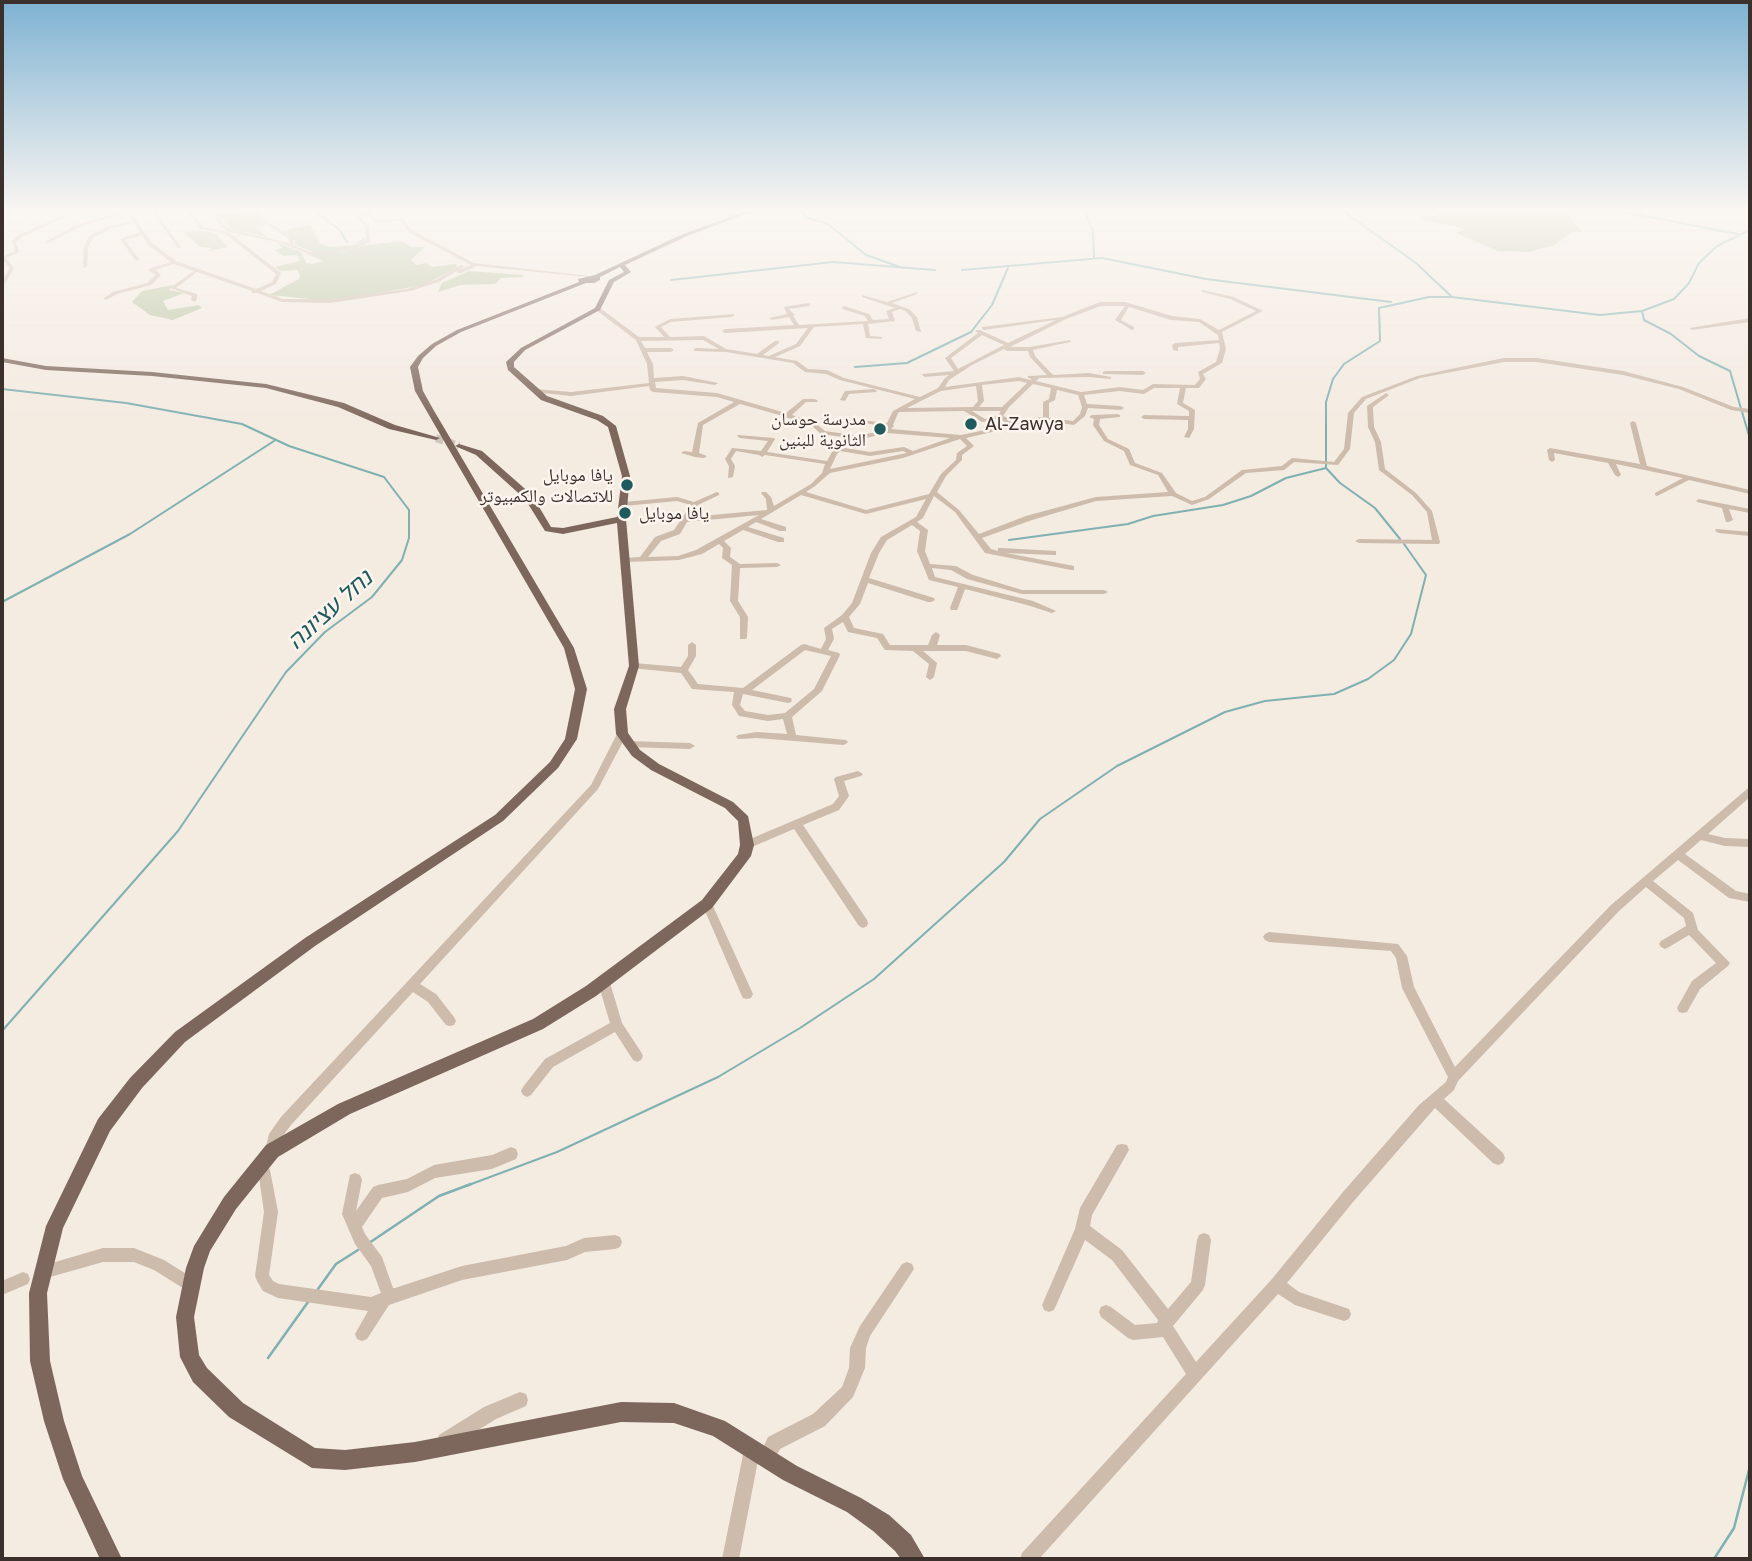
<!DOCTYPE html>
<meta charset="utf-8">
<style>
body{margin:0}
#map{position:relative;width:1752px;height:1561px;overflow:hidden;background:#f4ebe1;font-family:"Golos Text",sans-serif}
canvas{display:block}
.frame{position:absolute;inset:0;border:4px solid #3b302b;pointer-events:none}
</style>
<div id="map">
<canvas width="1752" height="1561"></canvas>
<div class="frame"></div>
</div>
<script>
const ctx = document.querySelector('canvas').getContext('2d');
ctx.lineJoin = 'round';
function fillPath(path, color) { ctx.fillStyle = color; ctx.fill(path, 'evenodd'); }
const toPath = rows => new Path2D(rows.map(r => 'M' + r).join(''));
function strokePath(path, color, width, dash) { ctx.strokeStyle = color; ctx.lineWidth = width; ctx.lineCap = dash ? 'butt' : 'round'; ctx.setLineDash(dash || []); ctx.stroke(path); }
function write(font, color, halo, rows, align = 'center') {
  ctx.font = font + ' "Golos Text","Noto Naskh Arabic","Noto Sans Hebrew",sans-serif'; ctx.lineWidth = 5; ctx.setLineDash([]); ctx.textBaseline = 'middle'; ctx.strokeStyle = halo; ctx.fillStyle = color; for (const [text, x, y, turn = 0] of rows) {
    ctx.save(); ctx.translate(x, y); ctx.rotate((+turn || 0) * Math.PI / 180); ctx.textAlign = isNaN(turn) ? turn : align; if (halo) ctx.strokeText(text, 0, 0); ctx.fillText(text, 0, 0); ctx.restore();
  }
}
fillPath(toPath([
 [253,209,266,225,255,227,267,237,231,229,219,215],
 [1424,209,1563,209,1582,232,1573,232,1554,245,1529,252,1498,251,1456,233,1464,230,1462,228,1423,220,1420,216,1440,216],
 [310,225,320,243,330,247,355,245,365,236,365,240,355,247,336,252,313,252,295,245,294,240,281,231],
 [200,230,215,233,228,247,208,251,212,248,200,247,184,233],
 [401,241,411,247,425,247,411,260,416,265,426,263,432,267,455,264,458,267,424,285,362,296,321,300,269,295,299,279,300,275,297,270,280,271,275,267,300,261,297,255,284,256,274,250,282,248,278,243,301,252,306,263,312,264,323,261,304,253,343,253,366,245],
 [469,271,523,275,523,277,501,278,495,284,460,285,438,292,442,283],
 [173,285,169,290,184,293,163,301,168,310,199,305,202,308,173,320,150,315,132,302,142,291]
]), '#b8c4a0');
strokePath(toPath([
 [317,209,317,213,339,229,347,242],
 [799,209,808,218,828,224,866,255,903,268],
 [1088,209,1085,211,1093,231,1094,258],
 [1340,209,1416,263,1452,297],
 [1608,209,1738,234],
 [962,270,1102,258,1206,279,1391,302],
 [671,280,833,262,935,270],
 [1642,311,1644,320,1671,334,1699,356,1730,371,1750,439],
 [855,367,907,363,971,332,992,305,1008,268],
 [2,389,126,403,242,424,289,446,384,477,409,510,409,538,402,560,372,597,325,632,286,672,178,831,2,1031],
 [1400,539,1375,508,1340,483,1326,468,1326,402,1333,379,1344,364,1380,341,1379,308,1429,297,1452,297,1600,315,1642,311,1674,299,1689,283,1699,263,1717,246,1750,230],
 [1009,540,1128,524,1153,516,1223,505,1251,496,1286,478,1326,468],
 [2,602,130,534,274,441],
 [466,1186,557,1152,718,1077,800,1028,874,979,1004,862,1040,819,1117,766,1225,712,1265,701,1334,694,1368,679,1394,660,1411,634,1426,575,1404,544]
]), '#7fb0b2', 2);
strokePath(toPath([
 [369,1243,439,1196,471,1184],
 [318,1289,336,1264,358,1250],
 [268,1358,308,1302],
 [1714,1559,1734,1528,1750,1466]
]), '#7fb0b2', 2.5);
strokePath(toPath([
 [436,438,459,446]
]), '#cfc6bd', 8, [8, 3.5]);
fillPath(toPath([
 [2,209,5,209,2,212,2,209],
 [32,209,37,209,28,218,26,218,32,209],
 [70,209,75,209,68,216,22,237,16,242,19,252,6,258,14,268,4,285,2,285,2,281,10,268,2,259,2,255,4,256,15,251,12,241,18,235,66,214,70,209],
 [123,209,133,209,131,212,152,243,176,261,256,289,272,282,276,274,224,233,200,229,185,209,189,209,203,227,227,231,281,273,276,284,261,291,283,299,330,299,407,289,435,280,461,265,465,266,459,270,471,265,408,232,401,221,374,222,368,214,360,217,369,226,370,242,355,250,335,254,309,254,278,242,228,232,217,222,214,209,218,209,221,222,230,229,289,243,289,239,262,221,253,209,257,209,264,219,293,238,293,245,310,252,335,252,352,248,366,240,365,226,355,217,369,211,370,209,372,209,372,215,375,220,403,219,412,230,474,263,590,276,588,277,477,266,461,273,457,273,457,271,439,282,410,291,330,303,282,302,257,293,252,293,252,291,197,272,176,288,197,294,197,300,194,302,191,300,192,296,170,288,194,271,174,264,155,270,161,275,151,285,117,294,106,300,104,299,104,298,113,292,147,283,156,275,149,271,149,269,171,262,148,245,142,235,125,240,140,260,136,261,120,239,140,232,134,223,110,229,93,238,88,247,87,267,83,268,84,247,89,236,106,227,133,221,127,212,128,211,123,209],
 [156,209,160,209,157,214,182,248,178,248,153,214,156,209],
 [490,209,500,209,480,213,478,212,490,209],
 [619,209,623,209,624,215,622,215,619,209],
 [716,209,721,209,735,217,732,218,716,209],
 [123,211,126,212,78,228,49,243,45,242,74,226,123,211],
 [1202,290,1234,297,1263,311,1222,332,1226,349,1222,363,1203,374,1206,379,1199,388,1186,388,1183,403,1195,410,1194,429,1189,438,1184,437,1188,429,1188,420,1144,419,1141,417,1144,415,1189,416,1189,411,1177,404,1180,388,1154,388,1144,394,1120,391,1084,395,1087,404,1121,406,1124,408,1121,410,1088,408,1085,416,1074,425,1046,421,1013,424,1009,428,966,438,974,446,962,455,962,460,946,476,937,492,959,510,979,534,1026,516,1096,497,1168,492,1158,475,1130,465,1124,451,1104,441,1093,425,1094,419,1089,417,1092,415,1118,414,1120,415,1120,417,1100,419,1099,425,1108,439,1129,449,1135,463,1162,473,1176,493,1192,501,1205,497,1242,470,1282,466,1292,458,1334,462,1344,449,1348,413,1362,397,1417,376,1504,358,1537,358,1623,371,1683,387,1734,407,1750,409,1750,413,1731,410,1679,389,1623,375,1537,362,1504,362,1420,378,1366,399,1354,413,1350,449,1338,465,1294,462,1284,470,1246,473,1209,499,1192,505,1172,496,1096,501,1032,520,982,538,991,549,998,551,998,548,1001,548,1056,551,1056,555,1053,555,1006,553,1074,566,1074,570,1071,570,985,553,955,512,934,496,923,518,917,522,928,530,925,551,930,564,956,566,973,575,1022,590,1104,590,1108,592,1104,594,1022,594,967,579,951,570,932,568,935,577,1033,601,1056,611,1052,613,1027,605,965,589,958,608,957,610,951,610,950,608,958,587,929,580,917,551,920,531,912,525,887,540,879,553,869,578,934,598,935,600,931,602,928,602,868,583,860,604,849,617,854,628,883,634,890,645,928,645,932,635,936,632,940,635,937,645,966,645,1000,654,1001,656,997,659,966,651,923,651,937,663,934,677,930,680,926,677,929,664,913,651,885,650,877,638,848,632,843,622,832,629,834,639,828,650,839,653,840,655,822,691,792,717,796,735,846,740,848,742,846,744,843,745,757,738,738,739,736,737,738,735,757,732,787,734,783,719,768,721,739,716,732,705,734,692,692,689,681,673,631,668,630,666,631,664,634,663,681,667,688,656,688,645,692,642,696,645,696,656,688,670,698,684,743,688,801,645,804,644,821,649,826,639,824,628,842,615,852,603,871,553,881,537,916,517,926,499,866,514,801,495,761,519,786,527,786,531,780,531,756,522,748,527,784,538,784,542,778,542,743,530,724,541,731,548,730,557,740,564,777,563,781,565,777,567,740,568,738,601,748,617,747,637,746,639,740,639,740,617,730,601,732,565,722,558,723,548,719,544,702,554,679,560,626,562,622,560,626,558,640,557,655,537,674,530,691,505,677,501,624,506,621,504,624,502,677,497,694,502,717,492,719,493,719,495,698,505,690,517,767,510,766,499,761,493,762,492,766,492,771,497,774,506,811,484,822,473,825,464,765,455,762,457,759,455,736,451,731,459,735,466,733,477,728,478,729,466,725,459,732,448,761,451,768,441,740,438,737,436,738,435,774,438,775,439,767,452,827,461,832,452,851,438,821,434,810,424,788,418,784,418,783,416,740,404,703,425,699,453,707,456,704,458,695,457,681,453,684,451,692,452,698,423,734,402,717,397,653,392,650,390,649,386,571,396,533,392,532,391,535,389,571,392,649,383,647,364,636,340,596,310,596,308,600,308,639,337,664,337,655,327,670,319,734,314,734,316,732,317,671,322,661,327,670,337,704,336,726,349,757,354,775,341,779,341,779,343,763,355,769,356,796,344,808,328,725,333,722,331,725,329,794,325,789,317,772,320,769,318,787,314,784,307,808,303,810,304,810,306,789,309,795,315,793,316,799,325,868,321,865,316,842,309,842,307,844,306,869,314,873,320,889,319,886,311,895,308,862,297,862,295,887,302,917,292,917,294,892,303,909,309,917,317,921,332,916,331,912,318,905,311,900,309,892,312,895,321,868,324,870,336,882,337,882,339,866,338,863,324,814,327,800,346,775,357,797,361,808,369,827,370,844,378,920,397,938,388,945,378,949,375,925,377,922,375,923,374,954,371,945,358,978,333,975,331,976,330,980,330,1008,343,1056,320,984,330,982,329,982,327,1062,317,1100,302,1125,302,1172,316,1200,319,1219,330,1256,311,1230,299,1202,292,1202,290],
 [1101,306,1125,306,1115,320,1132,330,1134,329,1134,327,1121,320,1129,307,1171,320,1199,322,1218,335,1219,340,1175,343,1172,345,1173,350,1178,351,1178,347,1219,343,1220,349,1216,362,1198,372,1200,379,1195,385,1153,384,1143,390,1120,387,1081,392,1036,381,1039,378,1089,377,1111,379,1111,377,1089,373,1053,375,1035,356,1033,350,1070,342,1070,340,1030,347,1010,347,1066,319,1101,306],
 [982,335,1004,345,958,369,951,358,982,335],
 [703,340,719,349,696,348,694,349,694,351,726,352,793,363,805,372,826,374,840,380,915,399,893,411,887,423,860,420,860,422,886,427,884,430,859,436,825,431,814,422,792,415,806,402,817,402,818,401,815,399,803,399,786,413,717,393,656,388,655,382,683,380,715,385,718,383,683,376,654,378,653,364,647,352,671,352,674,350,671,348,645,348,641,341,703,340],
 [1004,349,1007,351,1028,351,1030,357,1047,375,1028,376,1028,378,1032,379,1030,380,1019,377,945,387,949,380,972,365,1004,349],
 [1019,381,1027,383,1002,407,979,407,984,401,982,385,1019,381],
 [1033,384,1051,388,1049,399,1043,402,1043,417,1012,420,1003,416,1009,407,1033,384],
 [976,386,978,401,973,407,907,408,941,391,976,386],
 [1057,390,1078,395,1082,407,1080,414,1073,421,1049,418,1049,403,1055,400,1057,390],
 [964,411,982,422,1000,419,1007,423,1005,426,961,435,891,429,894,426,893,425,898,413,900,412,964,411],
 [972,411,1001,411,999,414,1000,415,985,419,972,411],
 [887,433,950,438,913,451,904,447,870,452,845,448,853,441,887,433],
 [960,439,967,446,957,453,956,460,941,474,929,494,866,510,806,492,815,486,830,473,903,458,960,439],
 [840,451,870,456,903,451,907,453,830,469,837,454,840,451],
 [759,515,696,550,678,556,648,557,661,541,680,534,687,522,759,515],
 [805,650,831,656,814,689,785,713,768,715,745,711,740,705,743,694,788,703,791,702,792,700,791,698,752,690,805,650],
 [1750,318,1750,322,1692,330,1689,328,1750,318],
 [1105,371,1143,371,1146,373,1143,375,1103,374,1103,372,1105,371],
 [874,389,877,391,876,392,849,394,845,401,840,400,845,391,874,389],
 [1386,393,1389,395,1388,396,1373,407,1374,427,1381,442,1385,469,1416,493,1432,511,1440,542,1439,544,1359,543,1355,541,1359,539,1432,540,1427,512,1412,495,1379,470,1375,442,1368,427,1367,406,1386,393],
 [1633,421,1636,423,1647,466,1750,490,1750,494,1689,480,1657,496,1655,495,1655,493,1683,478,1616,464,1621,475,1618,477,1615,475,1608,463,1554,453,1555,460,1552,462,1549,460,1547,450,1550,448,1640,464,1630,423,1633,421],
 [1699,499,1750,509,1750,513,1729,509,1733,520,1729,522,1726,522,1722,508,1697,502,1696,501,1699,499],
 [1716,529,1750,532,1750,536,1719,533,1715,531,1716,529],
 [622,731,627,734,598,789,420,984,436,994,454,1017,456,1021,454,1025,450,1026,446,1025,428,1002,413,992,291,1125,282,1137,277,1156,272,1158,267,1156,265,1151,269,1134,281,1117,591,785,617,734,622,731],
 [628,741,690,743,695,746,690,749,628,747,623,744,628,741],
 [858,771,863,774,861,776,844,781,849,796,839,810,803,825,867,920,868,923,867,926,863,928,859,926,794,829,747,849,743,848,742,845,743,842,833,804,839,796,834,779,836,777,858,771],
 [1750,788,1750,797,1708,834,1725,838,1750,839,1750,847,1725,846,1701,840,1685,854,1736,891,1750,894,1750,902,1729,898,1678,860,1653,881,1693,913,1698,930,1730,963,1728,966,1700,989,1687,1012,1683,1013,1679,1012,1677,1008,1692,981,1716,963,1689,935,1669,947,1665,949,1661,947,1659,944,1661,941,1686,926,1684,918,1646,887,1619,911,1458,1081,1454,1090,1444,1099,1503,1153,1505,1158,1503,1163,1498,1165,1493,1163,1435,1108,1353,1202,1287,1283,1299,1292,1349,1309,1351,1314,1349,1319,1344,1321,1295,1305,1278,1294,1039,1559,1020,1559,1022,1553,1186,1374,1163,1337,1133,1340,1128,1338,1101,1317,1099,1312,1101,1307,1106,1305,1111,1307,1135,1325,1157,1323,1158,1320,1112,1260,1085,1240,1054,1310,1049,1312,1044,1310,1042,1305,1075,1229,1080,1208,1117,1145,1122,1144,1127,1145,1129,1150,1092,1215,1090,1226,1122,1250,1168,1309,1191,1282,1197,1240,1199,1235,1204,1233,1209,1235,1211,1240,1205,1285,1203,1290,1173,1326,1196,1362,1272,1279,1343,1192,1419,1105,1446,1082,1448,1077,1402,988,1396,958,1391,951,1269,942,1265,940,1263,937,1265,934,1269,932,1398,944,1407,956,1414,987,1455,1067,1611,905,1747,789,1750,788],
 [707,900,711,901,712,904,753,994,751,998,747,999,743,998,741,994,702,904,703,901,707,900],
 [604,978,608,979,610,983,622,1023,641,1052,643,1056,641,1060,637,1062,633,1060,615,1032,553,1067,531,1095,527,1097,523,1095,521,1091,523,1087,545,1059,610,1023,598,983,600,979,604,978],
 [511,1147,516,1149,518,1154,516,1159,492,1169,435,1178,408,1192,382,1198,362,1227,365,1234,382,1257,393,1288,395,1288,462,1266,566,1246,584,1238,615,1235,620,1237,622,1242,620,1247,615,1249,585,1252,567,1260,462,1280,389,1305,367,1339,362,1341,357,1339,355,1334,368,1311,278,1298,263,1291,257,1281,255,1276,264,1212,259,1177,252,1165,254,1160,259,1158,264,1160,270,1170,278,1212,269,1275,273,1281,279,1284,371,1297,381,1293,371,1266,355,1244,342,1214,350,1175,355,1173,360,1175,362,1180,356,1211,373,1187,378,1185,407,1179,434,1165,492,1155,511,1147],
 [103,1248,134,1248,164,1260,196,1280,198,1285,196,1290,191,1292,186,1290,154,1270,134,1262,103,1262,50,1277,45,1275,43,1270,45,1265,103,1248],
 [907,1262,912,1264,914,1269,870,1336,866,1348,865,1368,853,1397,825,1426,780,1449,773,1462,767,1464,761,1462,759,1456,768,1437,813,1414,842,1387,849,1368,850,1348,860,1326,902,1264,907,1262],
 [23,1272,28,1274,30,1279,28,1284,2,1295,2,1281,23,1272],
 [520,1392,526,1394,528,1400,526,1406,496,1419,451,1447,445,1449,439,1447,437,1441,439,1435,484,1407,520,1392],
 [752,1442,758,1444,760,1450,739,1559,722,1559,744,1450,746,1444,752,1442]
]), '#cdbbac');
fillPath(toPath([
 [752,209,760,209,687,236,625,265,631,272,614,282,600,310,525,350,514,362,514,367,547,396,603,416,616,426,630,476,626,519,639,666,626,709,628,733,640,750,659,764,733,802,748,816,754,845,751,856,712,908,596,996,543,1029,350,1114,278,1157,236,1209,210,1251,204,1268,194,1317,199,1355,207,1368,243,1403,315,1448,345,1450,415,1442,621,1402,674,1403,725,1421,797,1466,861,1498,889,1515,911,1535,925,1559,901,1559,895,1551,873,1531,847,1512,783,1480,713,1436,674,1423,621,1422,415,1462,345,1470,312,1468,229,1417,193,1382,180,1357,176,1317,186,1268,194,1246,224,1197,266,1145,338,1104,533,1019,586,986,702,900,738,854,740,845,738,821,725,808,651,770,632,756,616,734,614,709,629,666,617,523,563,534,545,531,525,499,476,455,455,446,459,444,482,451,532,495,551,527,563,528,617,517,622,476,608,427,597,420,541,400,508,370,506,362,521,348,595,308,609,280,624,272,620,267,600,277,600,280,594,283,586,283,461,332,436,346,423,358,418,367,423,391,433,409,574,648,587,689,577,739,558,768,503,821,315,946,185,1042,142,1088,110,1131,63,1228,47,1293,50,1361,64,1421,82,1476,122,1559,100,1559,63,1479,44,1421,30,1361,29,1293,46,1226,98,1119,130,1078,175,1032,305,938,495,815,550,762,565,739,575,689,564,648,415,391,410,367,418,356,432,344,457,330,579,282,578,279,595,275,683,234,752,209],
 [2,358,46,366,152,372,266,384,344,403,395,425,440,438,436,440,389,429,338,407,266,388,152,376,46,370,2,362,2,358]
]), '#7d675c');
const sky = ctx.createLinearGradient(0, 0, 0, 428);
sky.addColorStop(0, '#7eb2d2');
sky.addColorStop(0.49, '#faf6f2');
sky.addColorStop(1, '#faf6f200');
ctx.fillStyle = sky;
ctx.fillRect(0, 0, 1752, 428);
for (const [x, y, r, color] of [
 [971,424,7,"#1f5a5e"],
 [880,429,7,"#1f5a5e"],
 [627,485,7,"#1f5a5e"],
 [625,513,7,"#1f5a5e"]
]) { const dot = new Path2D(); dot.arc(x, y, r, 0, 2 * Math.PI); ctx.fillStyle = color; ctx.fill(dot); strokePath(dot, '#fbf5ee', 2.5); }
write('18px', '#3b302b', '#fbf5ee', [
 ["مدرسة حوسان",866,419],
 ["الثانوية للبنين",866,440],
 ["Al-Zawya",985,424,"left"],
 ["يافا موبايل",613,475],
 ["للاتصالات والكمبيوتر",613,496],
 ["يافا موبايل",639,513,"left"]
], 'right');
write('italic 23px', '#1f5a5e', '#fbf5ee', [
 ["נחל עציונה",330,610,-42]
]);
</script>
